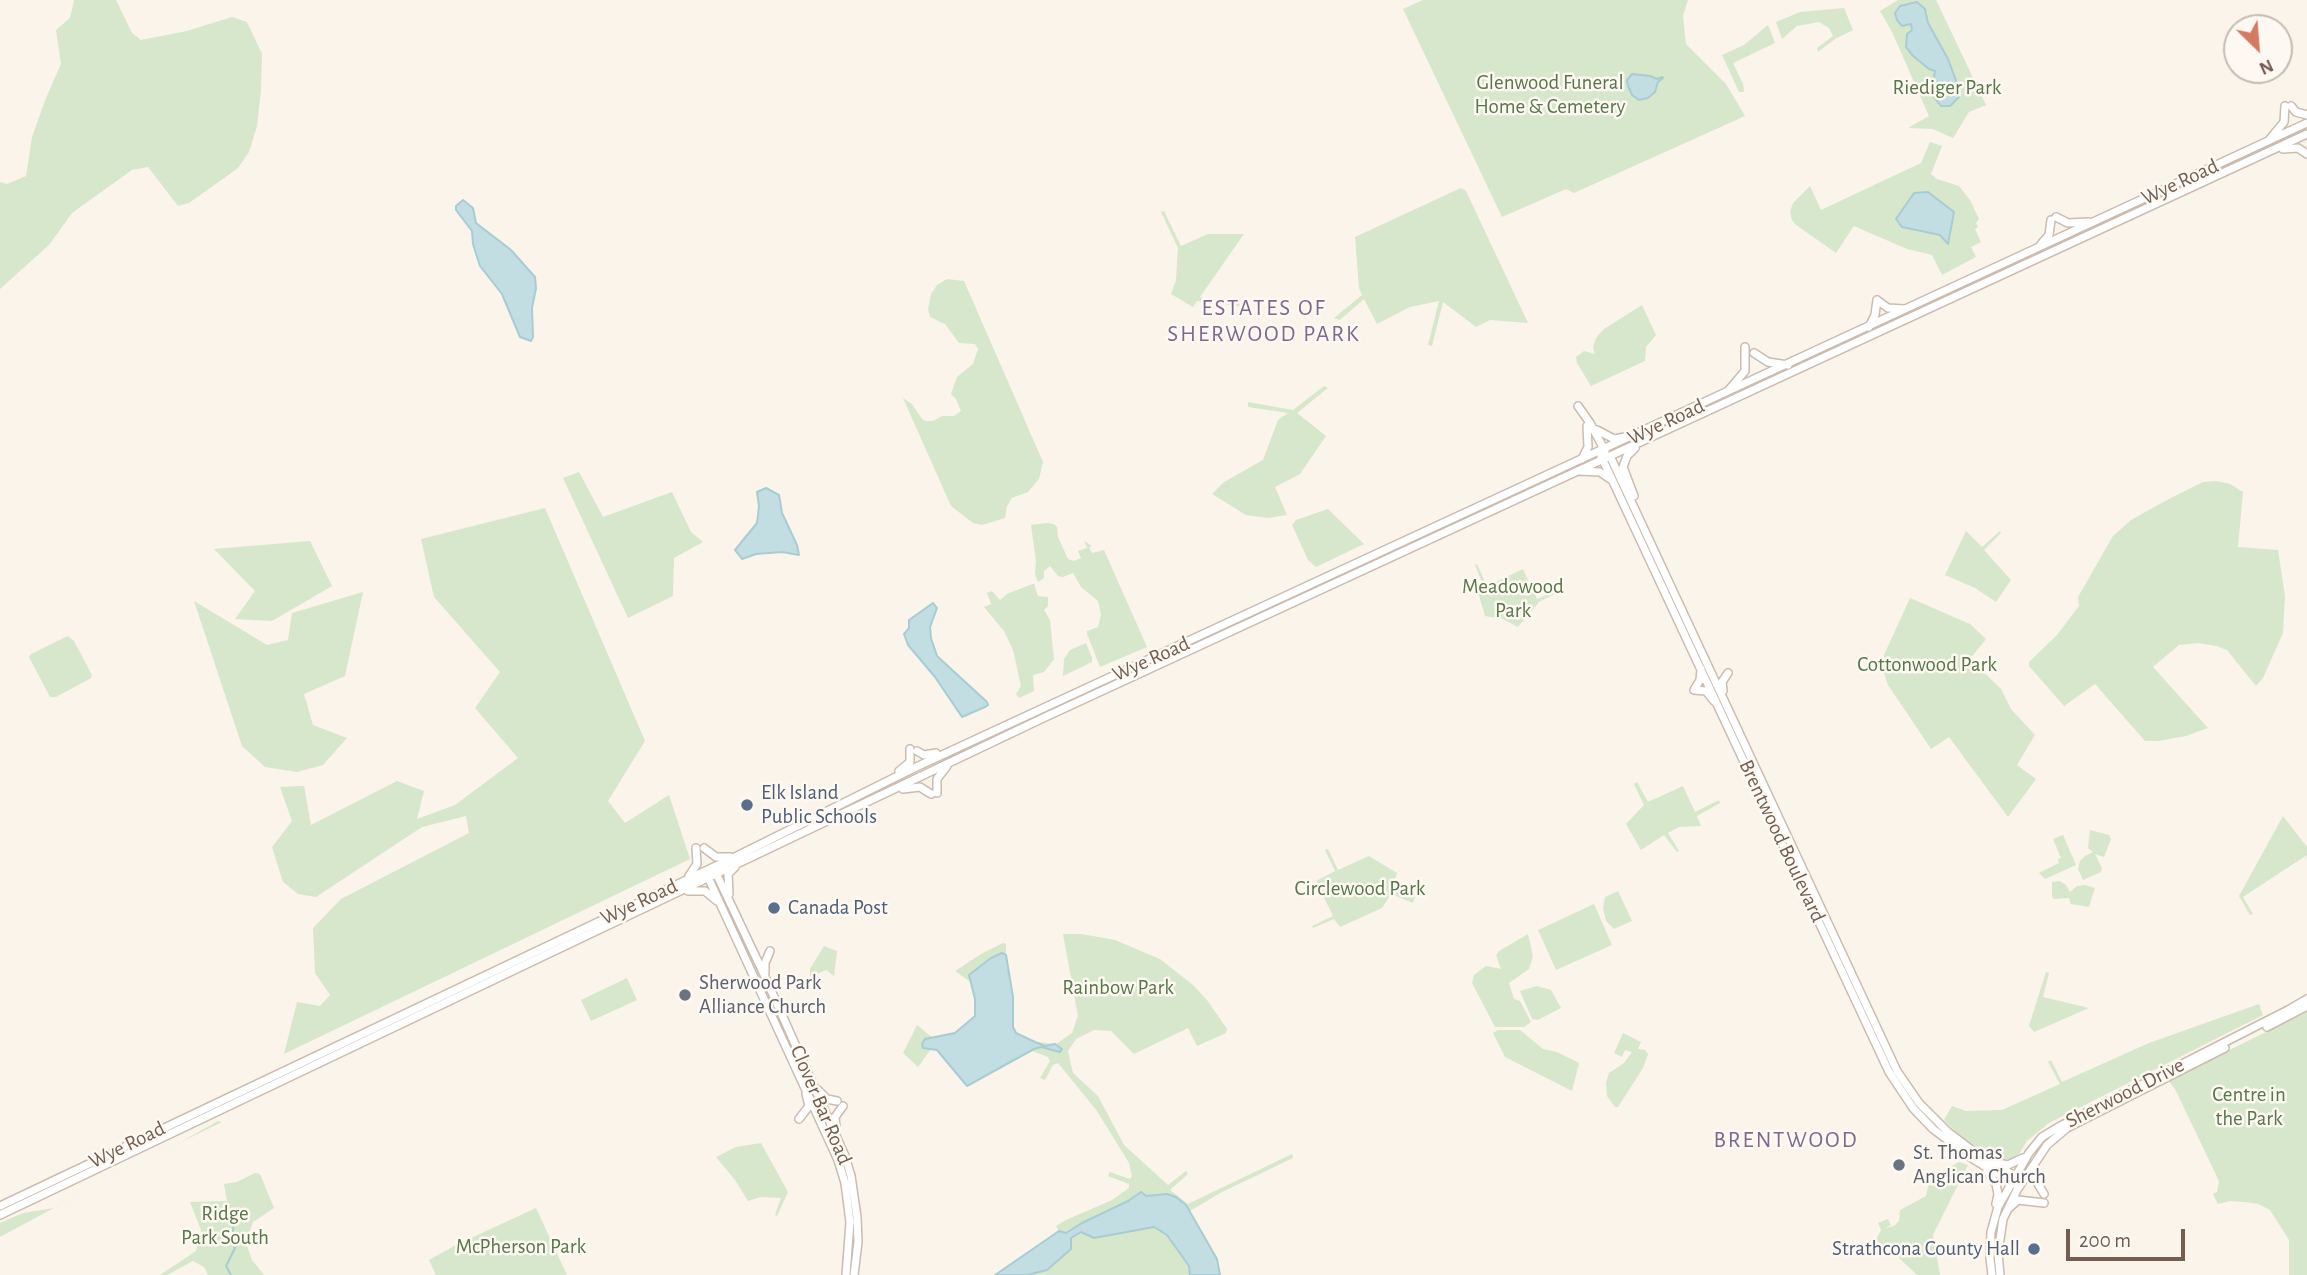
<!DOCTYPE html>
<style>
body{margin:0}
#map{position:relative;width:2307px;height:1275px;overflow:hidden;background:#faf4eb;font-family:"Alegreya Sans",sans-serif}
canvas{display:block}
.north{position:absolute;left:2223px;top:14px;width:70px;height:70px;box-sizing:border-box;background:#fdf9f2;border:2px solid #c6bbb2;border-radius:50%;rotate:155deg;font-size:19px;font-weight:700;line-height:28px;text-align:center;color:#735d51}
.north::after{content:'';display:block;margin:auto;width:24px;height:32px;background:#d57960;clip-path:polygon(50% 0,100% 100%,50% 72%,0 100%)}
.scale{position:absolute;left:2066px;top:1229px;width:119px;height:32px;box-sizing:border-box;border:4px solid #735d51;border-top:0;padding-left:9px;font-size:21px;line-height:24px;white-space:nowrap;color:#735d51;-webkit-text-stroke:5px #fdf9f2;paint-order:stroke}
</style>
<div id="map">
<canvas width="2307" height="1275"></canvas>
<div class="north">N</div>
<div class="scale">200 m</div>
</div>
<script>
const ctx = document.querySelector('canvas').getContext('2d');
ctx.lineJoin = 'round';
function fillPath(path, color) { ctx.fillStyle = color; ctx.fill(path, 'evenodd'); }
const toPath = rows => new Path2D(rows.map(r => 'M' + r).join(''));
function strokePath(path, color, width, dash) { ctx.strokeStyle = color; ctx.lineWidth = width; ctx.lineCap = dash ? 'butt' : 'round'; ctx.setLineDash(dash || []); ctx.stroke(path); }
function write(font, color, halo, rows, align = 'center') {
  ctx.font = font + ' "Alegreya Sans",sans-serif'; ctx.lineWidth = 5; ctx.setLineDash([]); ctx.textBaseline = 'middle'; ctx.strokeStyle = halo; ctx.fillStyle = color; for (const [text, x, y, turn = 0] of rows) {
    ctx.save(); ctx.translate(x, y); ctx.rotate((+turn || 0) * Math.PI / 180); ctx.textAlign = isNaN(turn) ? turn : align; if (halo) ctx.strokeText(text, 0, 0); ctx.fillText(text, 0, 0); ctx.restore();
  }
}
fillPath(toPath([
 [116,0,132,33,141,40,187,31,232,17,247,22,262,54,261,90,257,126,249,152,238,168,189,203,178,206,148,167,132,170,72,213,49,245,0,289,0,182,7,184,26,176,32,137,46,98,61,64,56,30,70,18,74,0],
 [1423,0,1688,0,1683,16,1686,44,1726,84,1745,116,1574,193,1566,189,1502,217,1403,9],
 [1898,0,1936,0,1986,105,1969,112,1953,138,1933,129,1908,128,1929,116,1892,32,1880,11],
 [1844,8,1853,30,1835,39,1818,52,1817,48,1833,36,1829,28,1819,22,1797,26,1782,39,1776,22,1800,12],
 [1768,25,1775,43,1733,63,1743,84,1744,92,1739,92,1722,55,1744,45],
 [1930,142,1942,146,1931,174,1937,179,1959,186,1970,200,1979,219,1976,223,1978,227,1975,229,1981,242,1971,247,1976,257,1942,275,1932,255,1907,249,1854,226,1836,253,1796,225,1792,220,1790,212,1793,203,1810,186,1821,210,1921,163],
 [1461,188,1466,191,1528,323,1490,320,1476,327,1443,302,1432,346,1428,345,1439,301,1410,307,1377,324,1364,299,1340,320,1334,318,1362,295,1359,288,1355,237],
 [1164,211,1181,246,1208,234,1244,234,1200,297,1240,303,1239,306,1197,301,1193,307,1171,294,1176,280,1178,248,1161,212],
 [947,279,964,281,1043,462,1039,479,1028,492,1012,498,1007,506,1005,518,982,525,973,523,951,506,903,398,912,404,922,419,926,421,933,421,942,416,954,416,961,411,956,399,951,394,957,377,973,364,978,349,975,344,959,343,945,324,930,317,928,309,931,294,937,285],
 [1642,305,1656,335,1646,347,1645,361,1591,386,1577,363,1576,357,1584,351,1595,354,1593,347,1596,338,1604,329],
 [1324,386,1328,388,1297,413,1326,436,1300,474,1275,487,1287,515,1268,518,1246,515,1212,494,1224,482,1263,460,1278,420,1288,413,1248,407,1248,402,1293,410],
 [579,472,603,517,672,492,691,532,703,542,674,558,673,596,628,618,563,478],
 [2216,481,2230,484,2243,492,2238,547,2278,550,2285,596,2283,633,2263,678,2256,686,2227,650,2216,646,2199,643,2179,645,2153,667,2208,728,2186,736,2158,741,2145,741,2095,684,2064,706,2029,666,2029,662,2057,635,2079,606,2078,597,2113,536,2131,520,2167,500,2203,482],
 [545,508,645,741,608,801,625,823,669,795,690,859,284,1054,297,1002,320,1006,330,995,315,973,313,928,341,899,469,833,466,816,422,827,316,897,298,894,283,882,272,847,292,821,280,787,304,786,311,825,397,781,424,791,417,819,455,805,518,758,475,708,500,672,434,597,421,539],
 [1328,509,1364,544,1316,567,1308,560,1292,525,1296,520],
 [1046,523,1054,524,1057,527,1058,537,1068,559,1074,561,1081,558,1078,551,1087,548,1084,541,1092,546,1089,547,1092,553,1104,550,1147,647,1100,667,1087,634,1087,631,1098,627,1101,615,1098,601,1081,587,1073,573,1063,577,1058,576,1050,566,1044,571,1044,578,1038,582,1035,574,1036,561,1031,525],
 [1966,531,1982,547,2000,531,2001,533,1984,550,2011,580,1996,602,1975,588,1945,575],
 [310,541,332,586,272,621,235,619,255,591,214,549],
 [1477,564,1487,586,1523,569,1537,599,1559,589,1560,591,1539,602,1518,627,1503,619,1485,616,1478,592,1484,587,1475,565],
 [1032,584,1034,584,1038,596,1048,597,1048,606,1044,610,1050,620,1054,659,1044,672,1033,675,1034,691,1019,698,1016,694,1021,686,1013,650,1004,631,984,607,991,604,987,593,992,591,1000,600,1007,594],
 [363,592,345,676,304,694,313,725,347,738,323,765,297,772,265,767,242,746,194,601,267,645,288,640,292,613],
 [1910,598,1970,624,1986,639,1970,659,2001,689,2011,709,2035,735,2017,765,2036,779,2008,817,1949,737,1931,749,1888,685,1883,670,1884,655],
 [68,636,74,641,92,675,91,678,56,697,50,697,29,657,31,654],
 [1086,643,1092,658,1092,662,1063,676,1064,659,1070,650],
 [1637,782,1648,802,1683,786,1695,812,1719,800,1720,803,1697,816,1701,826,1679,827,1668,833,1679,851,1677,852,1664,835,1641,850,1626,824,1644,805,1634,784],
 [2283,816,2307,847,2307,855,2243,897,2253,914,2250,915,2239,896],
 [2090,830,2109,835,2111,839,2104,857,2095,854,2102,868,2101,872,2083,880,2078,869,2080,861,2085,856,2093,852,2088,848],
 [2063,835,2076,865,2045,879,2039,873,2059,863,2058,859,2061,858,2053,839],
 [1328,849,1338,870,1369,856,1397,873,1393,887,1416,894,1413,903,1391,894,1382,908,1340,927,1334,919,1313,928,1312,926,1333,916,1316,881,1335,871,1325,850],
 [2060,881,2066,885,2070,892,2077,886,2085,885,2095,888,2089,907,2071,904,2069,898,2054,899,2052,896,2052,882],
 [1618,891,1632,921,1614,929,1606,921,1603,908,1605,897],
 [1594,904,1612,945,1556,970,1538,930],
 [1063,934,1082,934,1115,940,1160,959,1193,985,1207,1000,1227,1029,1226,1033,1197,1046,1188,1028,1134,1054,1111,1031,1094,1030,1076,1039,1068,1051,1073,1073,1098,1096,1124,1145,1168,1185,1186,1171,1188,1174,1170,1190,1188,1204,1292,1154,1293,1158,1222,1192,1190,1211,1186,1205,1167,1194,1146,1196,1141,1192,1128,1201,1082,1223,1066,1234,1059,1231,1056,1226,1066,1220,1112,1200,1129,1188,1129,1184,1108,1176,1110,1172,1130,1179,1132,1176,1129,1163,1097,1111,1058,1063,1053,1065,1045,1080,1040,1078,1050,1061,1048,1057,1032,1051,1037,1042,1056,1044,1072,1033,1078,1016],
 [1528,934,1533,956,1529,969,1509,983,1514,999,1520,1001,1531,1022,1524,1027,1495,1027,1472,983,1474,975,1486,966,1501,969,1496,955,1499,951],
 [1003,943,1006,944,1006,955,1002,953,991,958,969,975,969,981,955,971,981,954],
 [824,946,837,951,834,976,826,970,810,977,810,969],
 [2046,972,2049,973,2043,997,2089,1008,2034,1032,2029,1026],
 [627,978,637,1000,591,1021,581,1000],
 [1537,986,1551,990,1561,1008,1538,1020,1532,1019,1520,991],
 [2259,1004,2263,1015,2049,1123,2027,1141,2019,1154,2010,1159,1998,1161,1968,1144,1944,1120,1952,1106,1966,1111,2002,1110,2060,1084,2048,1062,2051,1060,2062,1082,2149,1043],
 [2307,1012,2307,1275,2289,1275,2289,1240,2270,1210,2258,1204,2245,1202,2230,1201,2218,1204,2213,1194,2217,1192,2219,1181,2175,1089,2168,1080],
 [917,1025,933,1038,925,1039,923,1048,931,1049,918,1067,903,1053],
 [1498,1030,1520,1030,1543,1049,1557,1052,1579,1063,1572,1091,1505,1057,1493,1033],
 [1623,1033,1641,1042,1638,1049,1645,1050,1648,1054,1643,1068,1618,1107,1615,1107,1607,1096,1606,1083,1609,1073,1624,1063,1632,1052,1625,1050,1622,1057,1614,1053],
 [218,1121,222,1122,124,1170,0,1237,0,1223,23,1213,54,1208,122,1171,181,1142],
 [761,1143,788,1192,777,1216,775,1215,781,1198,761,1197,748,1201,735,1180,716,1157,736,1147],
 [1959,1162,1968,1165,1933,1235,1940,1275,1917,1275,1899,1258,1899,1249,1876,1244,1876,1240,1881,1230,1878,1223,1888,1219,1891,1225,1885,1228,1894,1226,1899,1221,1900,1210,1926,1196,1930,1178],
 [255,1173,260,1174,274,1208,253,1222,246,1243,252,1260,264,1275,208,1275,204,1267,193,1261,167,1275,160,1275,196,1251,201,1230,190,1202,227,1201,224,1184,237,1182],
 [536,1208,567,1275,436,1275,429,1260,456,1245],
 [1154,1227,1167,1235,1189,1266,1190,1275,1027,1275,1047,1270,1071,1238,1081,1232,1094,1238]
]), '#d6e7cb');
const water = toPath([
 [1917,2,1925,9,1928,23,1948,59,1957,83,1959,97,1950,106,1941,106,1930,92,1927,86,1934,77,1935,71,1929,69,1912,55,1906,47,1907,34,1912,30,1911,24,1902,26,1897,20,1895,13,1900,6,1917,2],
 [1632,74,1650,76,1657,79,1662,77,1663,78,1658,82,1655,92,1648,98,1639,100,1632,95,1628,86,1627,80,1632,74],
 [1928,192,1954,212,1948,244,1940,235,1902,227,1896,219,1914,193,1928,192],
 [463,200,473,208,476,223,511,250,535,277,536,288,532,308,533,337,531,341,520,337,502,294,480,266,473,244,472,231,456,210,456,206,463,200],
 [766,488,779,495,782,513,797,545,799,555,782,552,756,554,742,559,735,550,757,523,759,506,757,492,766,488],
 [933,603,937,608,930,627,931,638,937,656,987,702,988,705,985,707,962,717,935,677,908,645,904,634,909,628,909,620,933,603],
 [1002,953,1006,955,1013,997,1013,1027,1016,1033,1035,1042,1045,1046,1055,1044,1062,1049,1060,1052,1041,1047,1034,1049,967,1086,937,1050,923,1048,922,1044,925,1039,955,1033,975,1016,975,999,969,975,991,958,1002,953],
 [1141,1192,1146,1196,1167,1194,1176,1197,1186,1205,1217,1259,1220,1275,1190,1275,1189,1266,1167,1235,1154,1227,1094,1238,1081,1232,1071,1238,1071,1249,1047,1270,1027,1275,995,1275,1059,1231,1066,1233,1082,1223,1128,1201,1141,1192]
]);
fillPath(water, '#c2dee2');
strokePath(water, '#a9ccd3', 2);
strokePath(toPath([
 [231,1275,226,1266,237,1244,233,1233,234,1215]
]), '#a9ccd3', 2);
const secondary = toPath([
 [2291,106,2296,112,2307,115],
 [2270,139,2284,122,2285,106],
 [2283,149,2298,148,2307,154],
 [2056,217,2068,223,2089,222],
 [2041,244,2049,235,2051,220],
 [1877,300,1888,308,1904,309],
 [1869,327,1875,315,1877,300],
 [1754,353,1768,362,1788,365],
 [1728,391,1745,371,1745,347],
 [1578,406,1590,423,1605,451],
 [1597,430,1614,439,1625,437],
 [1601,456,1889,1072,1913,1108,1933,1129,1973,1159,2019,1187],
 [1610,456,1897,1071,1919,1103,1948,1132,1973,1151,2023,1181],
 [1582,459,1588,447,1587,426],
 [1579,471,1600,472,1610,479],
 [1634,496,1623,467,1627,456,1635,448],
 [1701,669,1700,680,1694,690,1706,691,1714,701],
 [1723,691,1722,682,1728,673],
 [917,751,924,755,936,753],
 [899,771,910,762,910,749],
 [903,789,920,787,931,794],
 [937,793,937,779,947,766],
 [704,848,716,857,730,857],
 [715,871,762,970,845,1156,851,1176,857,1217,858,1242,854,1275],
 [707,875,838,1160,845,1183,850,1222,846,1275],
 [689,876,697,864,696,848],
 [688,891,705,891,717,901],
 [729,894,728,874,735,867],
 [765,973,765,963,770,951],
 [2267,1027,2307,1006],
 [818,1090,827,1099,837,1101],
 [799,1119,809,1106,806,1094],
 [836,1127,835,1117,843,1106],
 [1998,1163,2008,1165,2023,1158],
 [2034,1166,2034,1177,2044,1194],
 [1987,1171,1996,1184,1998,1194,1996,1204],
 [0,1206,737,856,914,768,2307,123],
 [2008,1209,2018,1200,2044,1203],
 [0,1215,1041,719,2307,134],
 [1992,1275,1990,1258,1991,1232,1998,1207,2029,1153,2042,1137,2062,1125,2288,1010,2307,999],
 [2000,1275,1998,1253,2003,1219,2017,1190,2047,1145,2067,1128,2225,1048]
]);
strokePath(secondary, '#ccbbae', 10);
strokePath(secondary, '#fff', 7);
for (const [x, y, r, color] of [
 [747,805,7,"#5c6f8a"],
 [774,908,7,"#5c6f8a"],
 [685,995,7,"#6b7280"],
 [1899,1165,7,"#6b7280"],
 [2034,1249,7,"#5c6f8a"]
]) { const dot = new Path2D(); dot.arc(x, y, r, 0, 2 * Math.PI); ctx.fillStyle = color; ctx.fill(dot); strokePath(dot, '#fdf9f2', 2.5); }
write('21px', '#58774b', '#fdf9f2', [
 ["Glenwood Funeral",1550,83],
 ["Home & Cemetery",1550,107],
 ["Riediger Park",1947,88],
 ["Meadowood",1513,587],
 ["Park",1513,611],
 ["Cottonwood Park",1927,665],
 ["Circlewood Park",1360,889],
 ["Rainbow Park",1118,988],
 ["Centre in",2249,1095],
 ["the Park",2249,1119],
 ["Ridge",225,1214],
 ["Park South",225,1238],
 ["McPherson Park",521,1247]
]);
write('21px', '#735d51', '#fdf9f2', [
 ["Wye Road",2180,182,-25],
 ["Wye Road",1666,422,-25],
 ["Wye Road",1151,659,-24],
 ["Brentwood Boulevard",1782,841,65],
 ["Wye Road",639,902,-25],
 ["Sherwood Drive",2125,1093,-27],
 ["Clover Bar Road",821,1105,67],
 ["Wye Road",127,1145,-26]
]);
write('21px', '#4e5e75', '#fdf9f2', [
 ["Elk Island",761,793],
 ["Public Schools",761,817],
 ["Canada Post",788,908],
 ["Strathcona County Hall",2020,1249,"right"]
], 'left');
write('21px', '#5b616d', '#fdf9f2', [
 ["Sherwood Park",699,983],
 ["Alliance Church",699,1007],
 ["St. Thomas",1913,1153],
 ["Anglican Church",1913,1177]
], 'left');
ctx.letterSpacing = '2px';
write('23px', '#81698e', '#fdf9f2', [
 ["ESTATES OF",1264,308],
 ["SHERWOOD PARK",1264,334],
 ["BRENTWOOD",1786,1140]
]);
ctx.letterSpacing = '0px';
</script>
